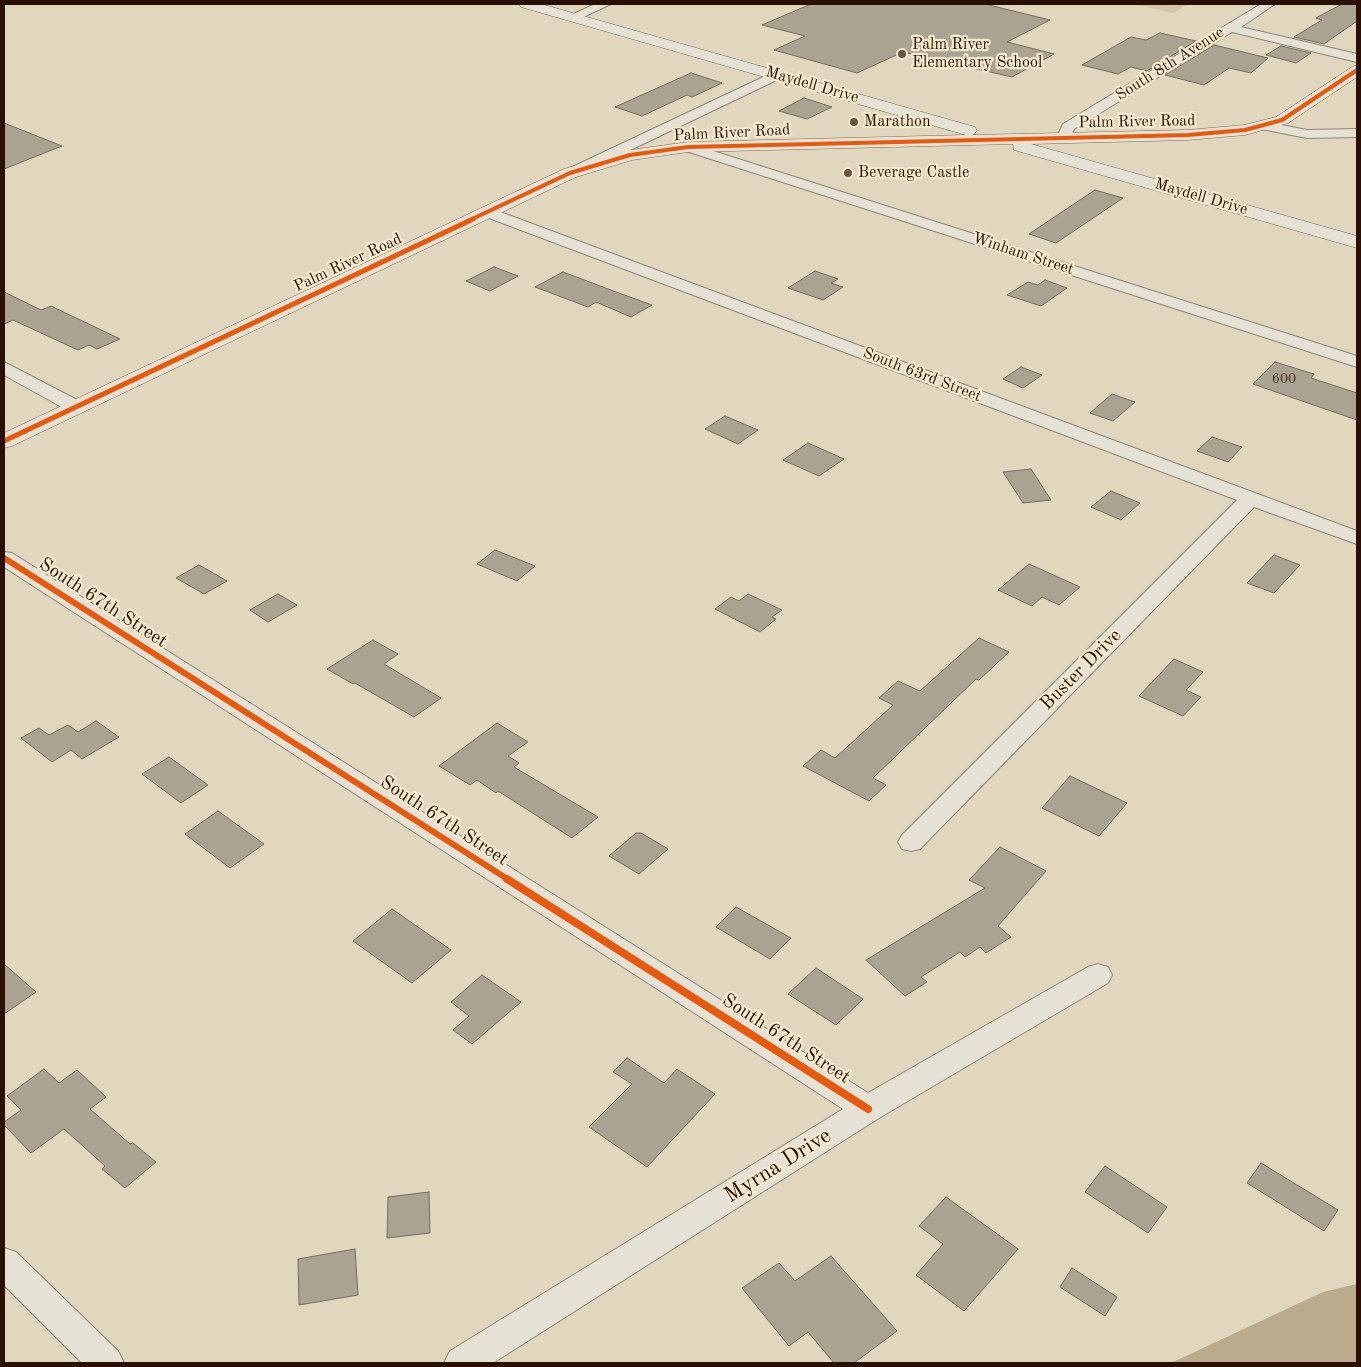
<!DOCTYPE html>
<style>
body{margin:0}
#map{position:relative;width:1361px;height:1367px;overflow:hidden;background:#e0d7be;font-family:"Old Standard TT",serif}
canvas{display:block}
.frame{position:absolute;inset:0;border:5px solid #2a1003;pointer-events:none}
</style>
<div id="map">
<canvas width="1361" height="1367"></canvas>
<div class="frame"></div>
</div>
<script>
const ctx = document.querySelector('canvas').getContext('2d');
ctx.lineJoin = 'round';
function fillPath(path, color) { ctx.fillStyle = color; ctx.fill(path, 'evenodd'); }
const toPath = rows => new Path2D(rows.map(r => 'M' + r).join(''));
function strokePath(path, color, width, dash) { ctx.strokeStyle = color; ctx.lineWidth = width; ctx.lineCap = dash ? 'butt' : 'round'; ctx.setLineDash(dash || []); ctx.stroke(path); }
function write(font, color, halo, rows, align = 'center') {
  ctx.font = font + ' "Old Standard TT",serif'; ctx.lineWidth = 4.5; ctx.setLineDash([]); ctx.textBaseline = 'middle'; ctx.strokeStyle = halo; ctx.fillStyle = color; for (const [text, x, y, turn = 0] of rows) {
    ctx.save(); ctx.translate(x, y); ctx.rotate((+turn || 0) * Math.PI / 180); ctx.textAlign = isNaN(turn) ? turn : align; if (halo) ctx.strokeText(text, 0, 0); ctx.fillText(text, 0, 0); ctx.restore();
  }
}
fillPath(toPath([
 [1132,4,1189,4,1173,13]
]), '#d5c7a6');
fillPath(toPath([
 [1357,1284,1357,1363,1171,1363,1323,1292]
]), '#bbaa8c');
const building = toPath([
 [811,4,985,4,1050,20,1007,42,1054,54,1012,77,903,52,857,73,774,50,805,36,762,25,811,4],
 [1342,4,1357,4,1357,21,1324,44,1294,37,1322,20,1316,18,1342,4],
 [1160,33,1196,41,1147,71,1131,67,1118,74,1082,65,1131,37,1146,40,1160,33],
 [1214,45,1268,58,1251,73,1229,68,1204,85,1165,75,1214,45],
 [1281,46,1311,53,1296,63,1266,55,1281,46],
 [691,73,722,83,692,97,687,95,642,116,615,107,691,73],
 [804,98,832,107,807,119,779,111,804,98],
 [4,123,62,146,4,169,4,123],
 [1095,190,1123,198,1056,243,1029,234,1095,190],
 [494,267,518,276,490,291,466,281,494,267],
 [815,271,838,279,831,283,843,287,823,300,788,288,815,271],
 [563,272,616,292,652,305,631,317,596,302,588,307,535,287,563,272],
 [1045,280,1067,288,1041,306,1007,295,1028,282,1038,285,1045,280],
 [4,292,41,310,51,306,120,339,97,349,89,345,78,350,13,320,4,324,4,292],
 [1275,362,1314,374,1311,378,1357,393,1357,420,1253,384,1275,362],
 [1021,367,1042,375,1023,388,1003,379,1021,367],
 [1112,394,1135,402,1113,421,1090,413,1112,394],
 [725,416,758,430,738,444,705,429,725,416],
 [1212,437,1242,447,1228,462,1197,451,1212,437],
 [808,443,844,459,819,476,783,460,808,443],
 [1031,469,1051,500,1023,503,1003,472,1031,469],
 [1111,491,1140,503,1121,520,1091,507,1111,491],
 [495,550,535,566,517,581,477,564,495,550],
 [1274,555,1300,565,1274,593,1247,583,1274,555],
 [1029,564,1080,587,1059,605,1042,597,1032,606,998,590,1029,564],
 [199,565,227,581,204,594,176,578,199,565],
 [278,594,297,605,268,622,250,610,278,594],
 [748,594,782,610,772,617,776,619,760,632,715,609,731,597,739,601,748,594],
 [979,638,1009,652,979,680,976,679,873,778,886,785,869,801,803,766,821,750,835,758,893,705,879,698,898,681,920,691,979,638],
 [373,640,398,654,384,664,441,698,414,717,355,683,353,684,327,669,373,640],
 [1174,659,1203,672,1186,690,1201,697,1183,716,1139,696,1174,659],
 [96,721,119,737,82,759,71,750,52,762,21,738,39,728,49,735,68,725,78,732,96,721],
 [497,723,528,742,508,756,519,763,514,767,598,817,572,838,498,791,496,793,477,780,470,785,439,766,497,723],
 [169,757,208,785,181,803,142,774,169,757],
 [1070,776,1127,803,1099,836,1042,808,1070,776],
 [218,811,264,844,230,868,185,834,218,811],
 [636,833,641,833,668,849,639,874,609,856,636,833],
 [1000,847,1046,871,998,926,1011,937,986,953,980,947,965,957,960,952,921,977,927,982,905,996,866,960,985,888,969,880,1000,847],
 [736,907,791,938,770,959,716,927,736,907],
 [392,909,451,950,412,983,353,941,392,909],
 [4,964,36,992,4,1014,4,964],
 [816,968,863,999,836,1025,788,994,816,968],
 [482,975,521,1002,472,1044,453,1030,469,1016,451,1002,482,975],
 [627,1058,664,1083,677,1069,715,1094,647,1167,589,1127,632,1084,613,1072,627,1058],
 [44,1069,59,1083,77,1070,106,1097,90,1109,130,1144,133,1143,156,1162,125,1188,102,1169,105,1166,64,1129,31,1153,4,1125,4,1122,21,1110,7,1096,44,1069],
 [1261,1163,1338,1210,1324,1231,1247,1183,1261,1163],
 [1105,1166,1167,1207,1148,1233,1085,1192,1105,1166],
 [429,1192,430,1233,387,1238,388,1197,429,1192],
 [946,1197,1018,1249,964,1311,916,1275,943,1244,919,1226,946,1197],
 [355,1249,358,1295,299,1305,298,1259,355,1249],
 [831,1256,897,1331,854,1363,834,1363,808,1332,789,1346,742,1288,779,1263,795,1281,831,1256],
 [1072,1268,1117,1297,1105,1316,1060,1287,1072,1268]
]);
fillPath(building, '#aba391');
strokePath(building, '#756c5e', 1);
const street = toPath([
 [595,4,611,4,577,20,569,20,567,17,595,4],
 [1261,4,1275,4,1241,27,1357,54,1357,62,1232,32,1074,129,1069,140,1064,141,1057,137,1063,124,1261,4],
 [776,71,781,72,783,75,781,78,578,175,573,177,565,172,568,169,776,71],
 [1266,122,1307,130,1357,129,1357,137,1307,138,1261,129,1259,126,1261,123,1266,122],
 [688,143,1357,356,1357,367,683,150,681,147,688,143],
 [487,207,1357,531,1357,544,1254,507,920,849,911,851,902,849,898,842,902,835,1237,500,481,215,479,212,487,207],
 [4,362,83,403,86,407,83,411,69,411,4,375,4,362],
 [4,552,12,553,868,1093,1088,967,1098,964,1108,967,1112,975,1108,983,879,1118,493,1363,444,1363,450,1351,843,1109,4,567,4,552],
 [4,1248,16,1252,118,1351,124,1363,82,1363,4,1285,4,1248]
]);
const secondary = toPath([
 [519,4,541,4,975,127,977,131,973,135,1188,130,1244,125,1276,117,1352,67,1357,65,1357,77,1288,123,1245,135,1188,140,1031,144,1357,236,1357,248,1014,150,1013,144,688,152,632,160,576,177,12,446,4,448,4,433,564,169,630,150,688,142,966,135,521,7,519,4]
]);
strokePath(street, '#8f8677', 2);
strokePath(secondary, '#756c5e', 1);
fillPath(street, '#e5e1d5');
fillPath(secondary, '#e5e1d5');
strokePath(toPath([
 [470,220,570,173,630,155,688,147,1188,135,1245,130,1282,120,1357,70]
]), '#e8590c', 4);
strokePath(toPath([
 [4,441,473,219]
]), '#e8590c', 5);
strokePath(toPath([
 [4,558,509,880]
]), '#e8590c', 6);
strokePath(toPath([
 [507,879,868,1109]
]), '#e8590c', 8);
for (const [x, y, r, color] of [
 [902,54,5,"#6a5644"],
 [854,122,5,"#6a5644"],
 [848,173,5,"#6a5644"]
]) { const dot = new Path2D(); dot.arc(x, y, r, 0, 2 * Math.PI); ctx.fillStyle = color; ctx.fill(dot); strokePath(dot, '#f3e9cc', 2); }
write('14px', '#4a3526', null, [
 ["600",1284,379]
]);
write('16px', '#2a1003', '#f3e9cc', [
 ["Palm River",912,45],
 ["Elementary School",912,63],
 ["Marathon",864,122],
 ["Beverage Castle",858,173]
], 'left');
write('16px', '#2a1003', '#f3e9cc', [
 ["South 8th Avenue",1170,64,-32],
 ["Maydell Drive",812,85,16],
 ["Palm River Road",1137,122,-1],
 ["Palm River Road",732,133,-3],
 ["Maydell Drive",1201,197,16],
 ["Winham Street",1023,254,18],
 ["Palm River Road",348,263,-25],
 ["South 63rd Street",922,375,21]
]);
write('19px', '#2a1003', '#f3e9cc', [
 ["South 67th Street",103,603,33],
 ["Buster Drive",1081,670,-45],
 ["South 67th Street",444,821,33],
 ["South 67th Street",786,1039,33]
]);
write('22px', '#2a1003', '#f3e9cc', [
 ["Myrna Drive",778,1166,-32]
]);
</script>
